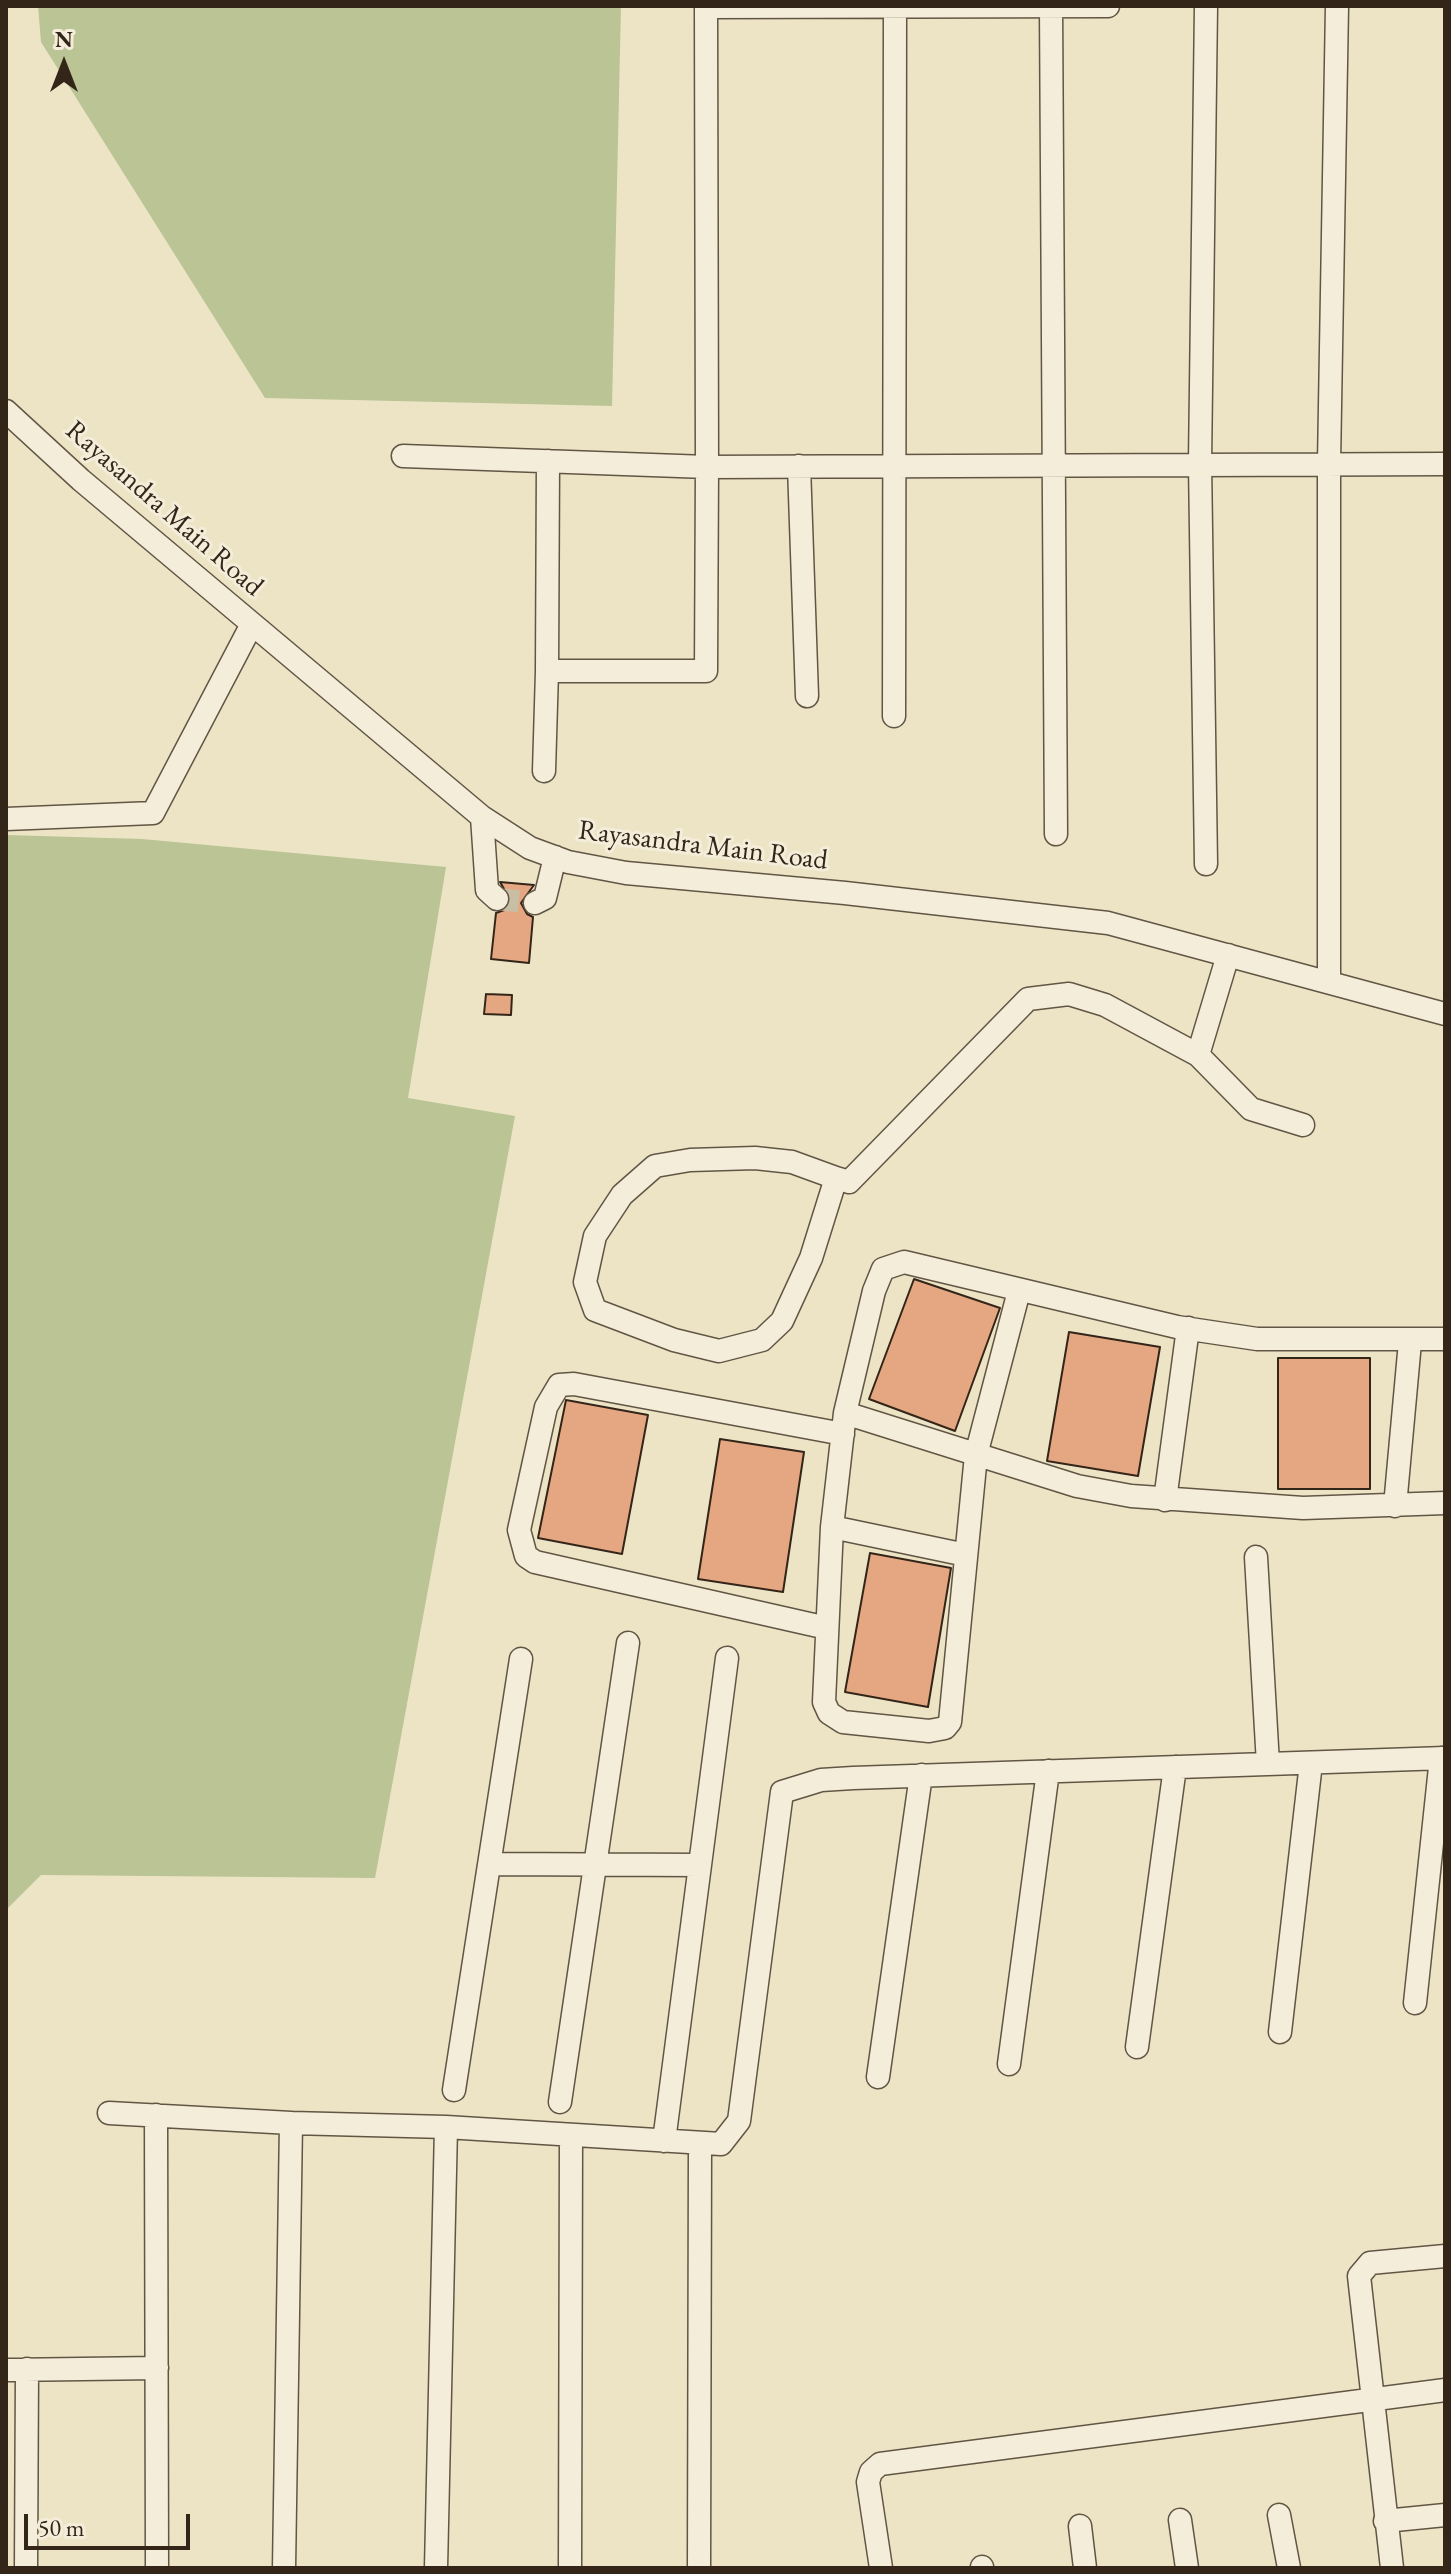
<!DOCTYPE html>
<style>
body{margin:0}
#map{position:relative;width:1451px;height:2574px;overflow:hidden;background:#ede4c6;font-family:"EB Garamond",serif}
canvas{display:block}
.frame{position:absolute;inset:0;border:8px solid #342519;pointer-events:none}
.north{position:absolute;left:24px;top:24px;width:80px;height:80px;-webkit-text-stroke:6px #f3edda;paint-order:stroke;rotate:0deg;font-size:22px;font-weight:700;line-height:32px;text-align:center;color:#342519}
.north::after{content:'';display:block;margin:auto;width:28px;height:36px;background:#342519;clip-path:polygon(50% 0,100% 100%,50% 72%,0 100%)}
.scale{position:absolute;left:24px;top:2514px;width:166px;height:36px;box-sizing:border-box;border:4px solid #342519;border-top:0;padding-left:10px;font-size:24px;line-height:28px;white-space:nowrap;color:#342519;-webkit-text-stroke:6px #f3edda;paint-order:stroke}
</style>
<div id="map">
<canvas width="1451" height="2574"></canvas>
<div class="frame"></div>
<div class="north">N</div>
<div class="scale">50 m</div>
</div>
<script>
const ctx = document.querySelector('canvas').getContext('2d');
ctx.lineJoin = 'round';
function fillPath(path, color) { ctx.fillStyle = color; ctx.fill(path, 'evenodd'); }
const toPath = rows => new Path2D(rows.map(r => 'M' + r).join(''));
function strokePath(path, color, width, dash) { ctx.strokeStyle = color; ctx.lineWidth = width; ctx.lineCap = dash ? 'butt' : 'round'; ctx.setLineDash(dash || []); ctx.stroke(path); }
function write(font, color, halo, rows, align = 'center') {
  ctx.font = font + ' "EB Garamond",serif'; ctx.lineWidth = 6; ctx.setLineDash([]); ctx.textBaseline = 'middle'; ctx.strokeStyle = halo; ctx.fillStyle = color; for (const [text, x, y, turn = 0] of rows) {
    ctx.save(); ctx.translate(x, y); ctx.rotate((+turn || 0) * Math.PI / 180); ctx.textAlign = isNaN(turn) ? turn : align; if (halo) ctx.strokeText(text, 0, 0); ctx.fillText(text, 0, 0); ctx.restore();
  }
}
fillPath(toPath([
 [38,6,621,6,612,406,265,398,41,42],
 [6,835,142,839,446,867,408,1098,515,1116,375,1878,41,1875,6,1910]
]), '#bac494');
const building = toPath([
 [500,882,534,885,521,903,527,914,533,917,529,963,491,959,496,913,507,909,511,901,500,882],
 [486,994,512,995,511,1015,484,1014,486,994],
 [914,1279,1000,1308,955,1431,869,1399,914,1279],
 [1069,1332,1160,1347,1138,1476,1047,1461,1069,1332],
 [1278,1358,1370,1358,1370,1489,1278,1489,1278,1358],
 [566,1400,648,1415,622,1554,538,1538,566,1400],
 [720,1439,804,1452,783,1592,698,1579,720,1439],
 [870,1553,951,1568,928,1707,845,1692,870,1553]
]);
fillPath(building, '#e5a782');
strokePath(building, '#342519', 2);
strokePath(toPath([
 [497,899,535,903]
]), '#c8bea3', 22, [22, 11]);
const minor = toPath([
 [1051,6,1056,834],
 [1108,6,706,7,707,467,1445,464],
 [1206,6,1200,463,1206,864],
 [6,411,81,480,482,817,530,848,568,862,626,873,845,893,1108,923,1445,1014],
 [403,456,707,467,706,671,547,671,544,771],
 [799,466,807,696],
 [547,671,548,461],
 [894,716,895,6],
 [482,817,487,890,497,899],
 [6,819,153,813,252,624],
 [535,903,545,898,555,857],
 [1329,982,1329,463,1337,6],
 [1198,1055,1251,1109,1303,1125],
 [836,1178,811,1258,782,1321,762,1340,719,1351,674,1340,595,1310,585,1282,595,1236,622,1195,655,1166,690,1160,755,1158,792,1162,836,1178,849,1182,1028,999,1069,994,1105,1005,1198,1055,1228,955],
 [1019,1291,976,1455,950,1722,945,1728,929,1731,843,1722,829,1713,824,1702,832,1527,845,1413,874,1291,883,1269,904,1262,1177,1327,1257,1339,1445,1339],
 [845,1413,1077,1486,1131,1496,1303,1508,1445,1503],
 [1165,1500,1188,1328],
 [1395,1506,1410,1342],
 [832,1527,966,1555],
 [1256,1557,1268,1764],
 [827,1628,535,1562,526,1556,519,1530,546,1407,559,1385,574,1384,843,1434],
 [491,1864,700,1865],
 [1415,2003,1441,1758],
 [1280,2032,1311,1763],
 [1137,2047,1175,1767],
 [1009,2064,1048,1771],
 [878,2077,921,1775],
 [454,2090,521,1659],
 [560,2102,628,1643],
 [109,2113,291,2123],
 [156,2115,157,2568],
 [664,2141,727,1658],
 [6,2370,157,2368],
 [1279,2515,1289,2568],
 [1180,2520,1187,2568],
 [1385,2521,1445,2515],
 [1080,2526,1085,2568],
 [982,2567,982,2568],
 [26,2568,27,2369],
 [284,2568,291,2123,446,2127],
 [436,2568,446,2127,721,2144,739,2121,782,1792,821,1780,853,1778,1445,1758],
 [570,2568,571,2135],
 [699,2568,700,2145],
 [881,2568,868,2482,871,2472,880,2464,1445,2390],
 [1392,2568,1359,2276,1370,2263,1445,2256]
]);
strokePath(minor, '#625544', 25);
strokePath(minor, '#f3edda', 22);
write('28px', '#342519', '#f3edda', [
 ["Rayasandra Main Road",164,509,41],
 ["Rayasandra Main Road",703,846,7]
]);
</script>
